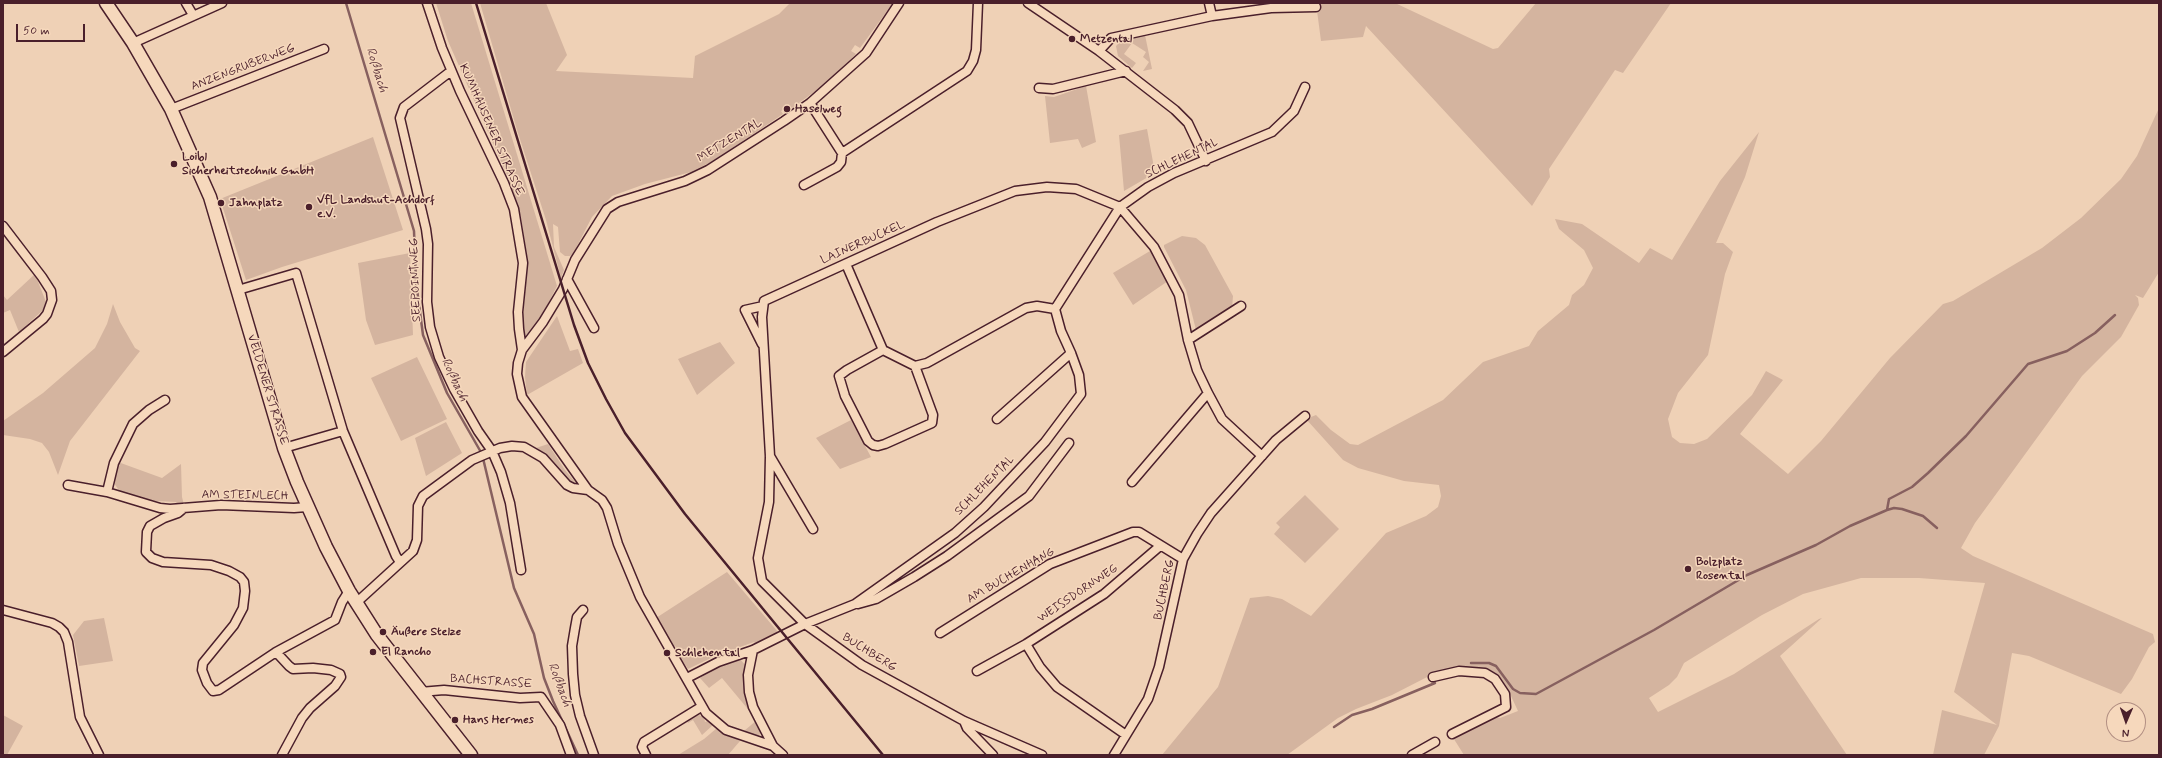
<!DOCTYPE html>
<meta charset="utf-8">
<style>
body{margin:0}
#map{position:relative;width:2162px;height:758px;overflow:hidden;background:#efd1b6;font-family:Mynerve,sans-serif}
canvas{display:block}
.frame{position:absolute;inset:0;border:4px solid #4a1f2b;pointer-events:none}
.north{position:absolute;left:2106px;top:702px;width:40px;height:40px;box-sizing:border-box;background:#f6d8bc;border:1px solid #b18e82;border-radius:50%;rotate:182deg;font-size:11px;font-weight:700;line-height:16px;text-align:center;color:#4a1f2b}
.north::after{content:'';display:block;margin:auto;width:14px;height:18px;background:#4a1f2b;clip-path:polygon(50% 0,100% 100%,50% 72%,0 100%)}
.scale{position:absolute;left:16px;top:24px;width:69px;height:18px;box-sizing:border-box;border:2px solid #4a1f2b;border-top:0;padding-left:5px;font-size:12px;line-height:14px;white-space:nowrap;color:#4a1f2b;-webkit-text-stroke:3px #f6d8bc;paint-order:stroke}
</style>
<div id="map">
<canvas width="2162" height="758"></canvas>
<div class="frame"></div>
<div class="north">N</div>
<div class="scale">50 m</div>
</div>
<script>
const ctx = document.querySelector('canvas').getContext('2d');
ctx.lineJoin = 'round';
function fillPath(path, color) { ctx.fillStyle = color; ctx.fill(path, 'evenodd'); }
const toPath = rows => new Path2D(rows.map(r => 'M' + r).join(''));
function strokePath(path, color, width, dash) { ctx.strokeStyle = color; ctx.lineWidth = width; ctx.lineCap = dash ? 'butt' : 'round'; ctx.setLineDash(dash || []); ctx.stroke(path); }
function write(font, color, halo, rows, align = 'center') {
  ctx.font = font + ' Mynerve,sans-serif'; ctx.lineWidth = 3; ctx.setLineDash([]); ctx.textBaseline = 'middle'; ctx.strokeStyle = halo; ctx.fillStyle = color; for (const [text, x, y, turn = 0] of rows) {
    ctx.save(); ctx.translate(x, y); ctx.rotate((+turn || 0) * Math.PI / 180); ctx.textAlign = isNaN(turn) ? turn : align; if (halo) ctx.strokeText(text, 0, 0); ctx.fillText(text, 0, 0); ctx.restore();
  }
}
fillPath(toPath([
 [436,3,471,3,557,286,532,335,525,339,522,326,528,262,521,217,507,175,448,41],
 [480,3,546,3,567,55,556,71,693,78,695,56,779,14,790,3,893,3,860,48,855,45,851,51,856,54,824,85,789,110,787,108,781,111,783,114,713,161,691,172,645,184,612,196,592,217,573,254,570,256,565,256,560,252,558,227,553,224,554,247,564,270,561,278,546,220,517,130],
 [1316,3,1395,3,1493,49,1498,48,1536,3,1671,3,1623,73,1615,70,1549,169,1550,177,1532,206,1366,26,1363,37,1321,41],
 [1145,35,1152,69,1143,71,1149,62,1143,57,1146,52,1132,43,1124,54,1136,63,1132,68,1118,56,1116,46,1122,40],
 [1086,86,1096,142,1082,148,1078,139,1050,143,1045,96,1054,97],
 [2159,108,2159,272,2143,298,2135,295,2138,298,2139,305,2121,337,2082,376,1975,523,1961,548,1973,556,2153,634,2155,642,2149,647,2132,679,2121,694,2029,656,2012,653,1999,726,1984,755,1933,755,1942,710,1997,725,1954,692,1985,583,1919,578,1861,578,1803,594,1762,615,1684,663,1677,677,1669,685,1649,698,1658,712,1734,674,1819,619,1822,618,1780,656,1847,755,1464,755,1452,736,1496,717,1500,718,1518,711,1511,696,1498,678,1492,673,1480,668,1464,667,1453,668,1433,674,1392,695,1356,709,1338,718,1287,755,1162,755,1218,687,1250,598,1268,596,1282,599,1311,616,1386,533,1426,516,1438,507,1441,496,1439,485,1404,481,1358,468,1343,460,1306,419,1316,415,1331,430,1350,444,1358,445,1443,400,1483,362,1529,346,1538,331,1569,305,1572,295,1584,285,1593,268,1584,250,1559,229,1555,219,1582,224,1639,263,1650,248,1672,260,1720,181,1759,132,1745,177,1716,243,1723,243,1733,252,1725,274,1708,355,1678,393,1668,419,1672,437,1680,443,1694,444,1707,439,1752,395,1766,371,1783,380,1740,434,1788,474,1821,441,1890,358,1943,304,1953,301,2042,248,2081,218,2121,179,2137,156],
 [1147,129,1155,173,1124,191,1119,135],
 [373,137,403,230,282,267,246,280,220,199],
 [1182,236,1196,238,1205,245,1233,296,1232,308,1196,330,1186,290,1164,247,1164,245],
 [1150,251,1168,281,1133,305,1113,273],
 [410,253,413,335,375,345,366,320,358,263],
 [35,274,46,302,43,310,19,332,10,310,3,313,3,295,7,300],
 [113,304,120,322,135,348,140,351,70,441,58,475,49,452,42,443,30,439,3,435,3,421,43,393,95,348,107,324],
 [557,316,570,351,578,349,583,363,527,395,525,377,526,362],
 [720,342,735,363,697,395,678,359],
 [417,357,447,419,401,441,371,378],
 [851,420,871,457,840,469,816,438],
 [446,422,462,453,426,476,415,438],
 [548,444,565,470,576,483,567,479,547,455,536,448],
 [118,462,162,478,181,464,182,497,184,505,178,505,176,502,156,501,140,498,120,492,114,483],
 [1305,495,1339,529,1305,563,1274,534,1280,527,1276,523],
 [727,572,778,632,756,645,754,642,715,656,688,669,677,653,679,651,675,646,673,647,656,618],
 [104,618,113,661,79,666,73,635,84,621],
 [740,659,746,666,746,672,763,731,758,736,744,731,757,720,722,678,709,688,700,678,713,669],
 [3,715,23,726,7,755,3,755],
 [699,715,704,717,705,722,707,721,713,725,702,735,693,720,688,723,686,720],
 [717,728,740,741,728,755,678,755,704,739]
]), '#d4b49f');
strokePath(toPath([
 [346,3,414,231,416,282,423,335,447,393,482,454,514,588,534,634,544,678,553,701,578,755],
 [1887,510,1889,499,1912,487,1928,473,1966,436,2028,364,2067,351,2095,333,2115,315],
 [1471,663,1489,663,1496,666,1513,689,1520,693,1536,694,1654,630,1747,575,1816,545,1850,526,1887,510,1894,508,1902,509,1923,516,1937,528],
 [1334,727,1352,715,1372,709,1435,683]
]), '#87605f', 2.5);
const street = toPath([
 [186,3,193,15],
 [427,3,442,48,460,91,504,183,514,209,523,263,518,312,519,329,522,350,518,363,517,374,522,397,588,490,602,500,607,508,618,544,640,597,706,713,726,730,773,746,783,755],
 [1028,3,1099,51,1175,110,1188,123,1206,161],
 [1209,3,1212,16],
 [133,43,222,3],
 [1099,51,1111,38,1212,16,1271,8,1316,7],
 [451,71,404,107,400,118,426,229,428,244,427,302,430,327,439,357,454,389,478,431,492,451,501,472,510,503,521,570],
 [1039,88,1053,89,1126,71],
 [810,103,842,153,967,71,973,61,976,50,978,3],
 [171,109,324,49],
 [804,185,837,167,841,162,842,153],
 [3,226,42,277,51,291,52,300,47,314,43,319,3,352],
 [846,264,883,350,915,366,927,363,1026,308,1037,306,1055,309],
 [567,279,594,328],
 [238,290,296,273,343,431,396,556,400,562],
 [1188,340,1241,306],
 [762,344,745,310,763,306],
 [522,350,543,322,563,289,575,260,607,209,618,202,685,181,708,170,784,121,810,103,866,53,899,3],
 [883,350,847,370,839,376,845,396,868,441,873,445,878,446,885,444,932,423,933,415,915,366],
 [997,419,1071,353],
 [284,448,343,431],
 [770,456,813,529],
 [1132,482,1208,393],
 [68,485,107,492,160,508,170,509,221,505,294,508,307,507],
 [107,492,114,463,133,424,149,410,165,400],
 [184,508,178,513,164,518,150,526,147,532,146,552,152,558,163,562,211,565,229,571,240,577,244,582,245,591,243,608,234,625,203,663,202,670,207,683,213,691,219,690,276,652],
 [356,603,413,551,417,540,418,506,423,496,472,460,500,448,512,446,524,447,543,458,567,485,573,488,588,490],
 [858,604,876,599,914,577,947,556,1029,496,1069,443],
 [3,610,52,623,59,627,64,632,68,642,80,717,99,755],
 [583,610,577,617,575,628,572,646,573,674,575,695,580,716,594,755],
 [940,633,1050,564,1133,532,1139,532,1183,559],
 [1026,644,1040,667,1057,687,1126,735],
 [753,650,748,675,749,692,753,707,773,746],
 [977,671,1026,644,1104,594,1160,546],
 [1433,677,1459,671,1485,673,1495,679,1505,694,1506,707,1452,734],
 [687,678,718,662,753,650,805,624,855,604,955,533,984,507,1045,442,1081,394,1079,375,1071,353,1061,331,1055,309,1120,207,1148,187,1174,173,1272,132,1294,111,1305,87],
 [420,692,444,690,520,698,541,697,560,725,571,755],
 [964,721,967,728,993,755],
 [282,755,302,718,310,708,335,686,341,677,340,674,331,670,313,668,293,669,289,666,276,652,335,620,342,602,349,591],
 [646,755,642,747,644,742,701,707],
 [1042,755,964,721,862,665,805,624,762,581,758,558,769,502,770,456,762,317,764,301,937,222,1015,191,1047,187,1076,189,1120,207,1154,247,1179,295,1188,340,1197,370,1208,393,1222,419,1262,456],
 [1114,755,1148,699,1159,667,1183,559,1197,534,1211,513,1276,440,1305,416],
 [1412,755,1435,742]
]);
const primary = toPath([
 [106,3,133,43,171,109,210,197,284,448,297,482,326,547,349,591,377,635,471,755]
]);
strokePath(street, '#4a1f2b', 11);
strokePath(primary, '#4a1f2b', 15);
strokePath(street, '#f6d8bc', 8);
strokePath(primary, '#f6d8bc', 12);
strokePath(toPath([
 [476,3,574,325,588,363,606,399,625,433,685,514,883,755]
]), '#4a1f2b', 2.5);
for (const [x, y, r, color] of [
 [1072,39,4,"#4a1f2b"],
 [787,109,4,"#4a1f2b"],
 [174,164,4,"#4a1f2b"],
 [221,203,4,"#4a1f2b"],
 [309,207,4,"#4a1f2b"],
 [1688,569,4,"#4a1f2b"],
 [383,632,4,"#4a1f2b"],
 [373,652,4,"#4a1f2b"],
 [667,653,4,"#4a1f2b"],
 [455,720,4,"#4a1f2b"]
]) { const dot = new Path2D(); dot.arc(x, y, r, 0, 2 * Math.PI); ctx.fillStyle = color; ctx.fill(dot); strokePath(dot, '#f6d8bc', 1.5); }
write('bold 12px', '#4a1f2b', '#f6d8bc', [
 ["Metzental",1080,39],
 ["Haselweg",795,109],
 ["Loibl",182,157],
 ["Sicherheitstechnik GmbH",182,171],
 ["VfL Landshut-Achdorf",317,200],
 ["e.V.",317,214],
 ["Jahnplatz",229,203],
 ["Bolzplatz",1696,562],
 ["Rosental",1696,576],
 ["Äußere Stelze",391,632],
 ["El Rancho",381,652],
 ["Schlehental",675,653],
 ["Hans Hermes",463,720]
], 'left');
write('12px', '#4a1f2b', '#f6d8bc', [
 ["ANZENGRUBERWEG",243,68,-21],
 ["KUMHAUSENER STRASSE",491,130,66],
 ["METZENTAL",730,141,-31],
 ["SCHLEHENTAL",1182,159,-25],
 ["LAINERBUCKEL",863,243,-24],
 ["SEEPOINTWEG",416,280,-92],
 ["VELDENER STRASSE",267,390,73],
 ["SCHLEHENTAL",985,486,-45],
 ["AM STEINLECH",245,496,1],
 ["AM BUCHENHANG",1011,576,-30],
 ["BUCHBERG",1165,590,-78],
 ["WEISSDORNWEG",1078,594,-34],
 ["BUCHBERG",869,653,32],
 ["BACHSTRASSE",491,682,4]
]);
write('italic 13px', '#633a40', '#f6d8bc', [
 ["Roßbach",376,70,73],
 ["Roßbach",454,380,65],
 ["Roßbach",559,685,70]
]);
</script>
